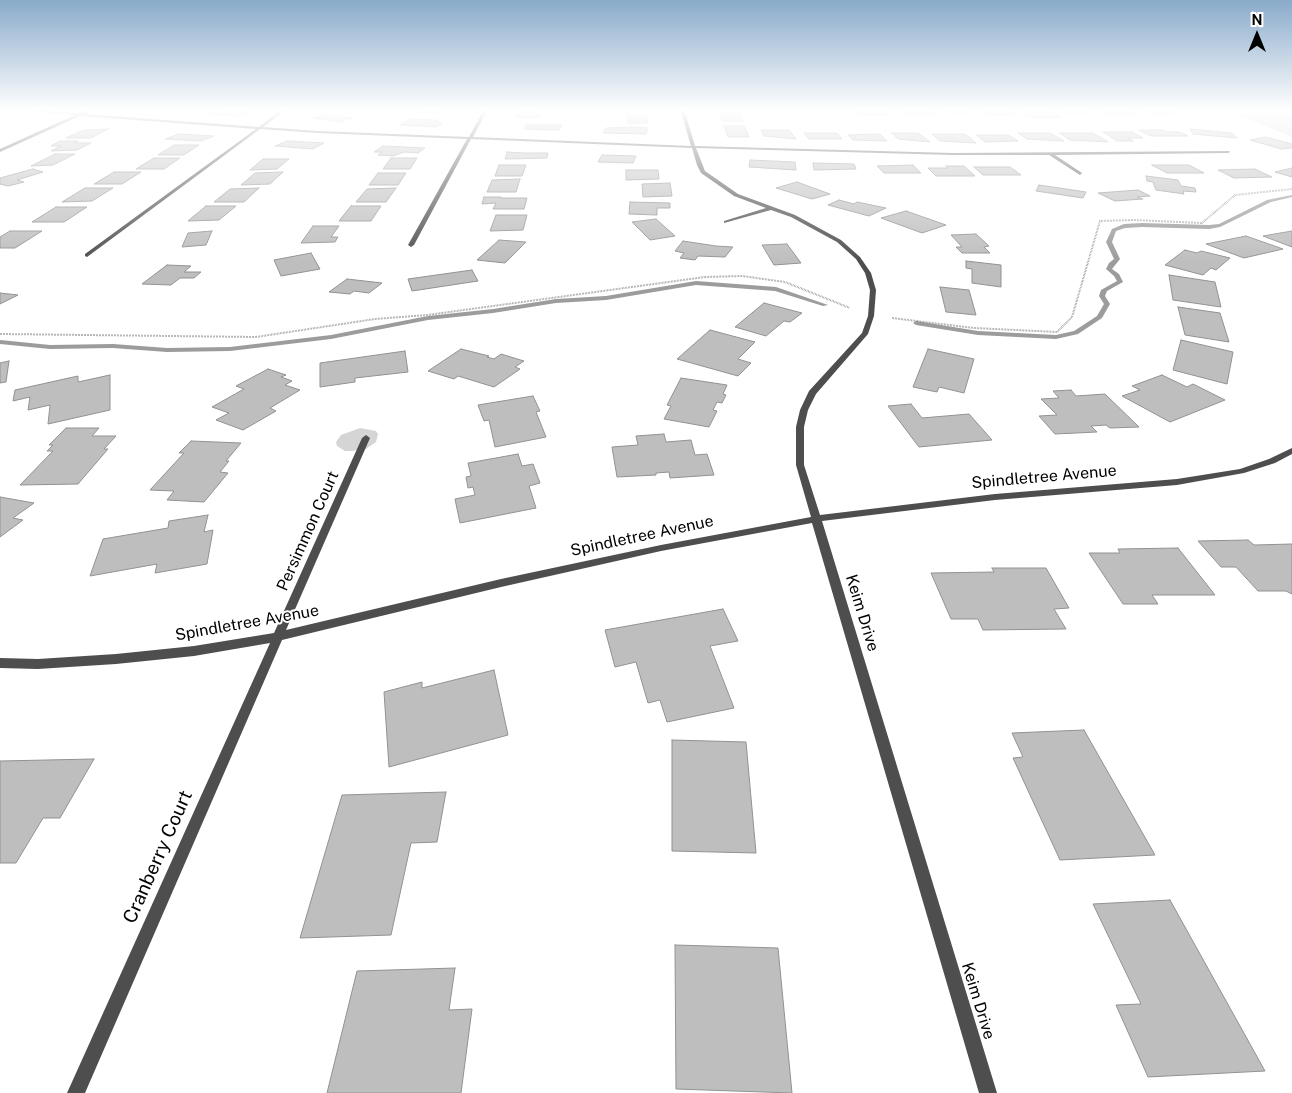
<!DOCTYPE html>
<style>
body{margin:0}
#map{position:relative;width:1292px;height:1093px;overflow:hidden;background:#fff;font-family:"Public Sans",sans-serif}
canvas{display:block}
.north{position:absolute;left:1232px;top:10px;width:50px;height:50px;-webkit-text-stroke:4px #fff;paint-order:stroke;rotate:0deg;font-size:14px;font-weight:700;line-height:20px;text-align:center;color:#000}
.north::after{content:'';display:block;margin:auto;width:18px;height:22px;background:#000;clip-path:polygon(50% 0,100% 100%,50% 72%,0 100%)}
</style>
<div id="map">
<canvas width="1292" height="1093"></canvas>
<div class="north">N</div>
</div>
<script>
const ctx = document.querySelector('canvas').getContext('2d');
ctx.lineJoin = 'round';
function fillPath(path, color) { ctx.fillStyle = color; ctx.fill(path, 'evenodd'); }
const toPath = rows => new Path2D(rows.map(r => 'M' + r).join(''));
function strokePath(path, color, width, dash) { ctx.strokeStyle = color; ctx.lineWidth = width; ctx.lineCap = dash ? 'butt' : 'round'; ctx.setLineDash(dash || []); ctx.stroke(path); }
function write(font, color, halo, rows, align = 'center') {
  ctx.font = font + ' "Public Sans",sans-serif'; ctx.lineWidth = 4; ctx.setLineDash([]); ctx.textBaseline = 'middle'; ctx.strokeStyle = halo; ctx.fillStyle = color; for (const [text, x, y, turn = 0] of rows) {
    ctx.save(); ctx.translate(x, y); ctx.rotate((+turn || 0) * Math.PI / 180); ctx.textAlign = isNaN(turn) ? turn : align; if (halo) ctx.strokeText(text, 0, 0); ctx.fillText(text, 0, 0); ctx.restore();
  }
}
fillPath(toPath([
 [1223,109,1252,109,1292,115,1292,137],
 [360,428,376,431,378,434,376,442,366,449,352,451,345,451,337,446,336,442,341,435]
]), '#d5d5d5');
fillPath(toPath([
 [1292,195,1292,197,1271,202,1220,227,1209,229,1142,227,1125,228,1116,231,1112,242,1120,259,1112,269,1119,274,1123,282,1107,291,1105,296,1110,304,1102,318,1078,334,1056,339,978,335,916,325,913,323,916,321,978,331,1056,335,1074,331,1097,316,1104,304,1099,296,1101,290,1117,281,1114,276,1106,269,1109,263,1114,259,1106,242,1112,229,1124,224,1142,223,1209,225,1219,224,1267,200,1292,195],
 [696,281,776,287,828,305,823,306,775,291,696,285,606,300,556,303,493,313,428,320,331,339,230,351,167,352,113,348,50,349,0,344,0,340,50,345,113,344,167,348,230,347,331,335,428,316,493,309,556,299,606,296,696,281]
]), '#9c9c9c');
const building = toPath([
 [224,109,251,111,238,116,211,114,224,109],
 [421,109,442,109,440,113,418,113,421,109],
 [852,109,887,111,888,115,853,114,852,109],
 [929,109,936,113,904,114,897,110,929,109],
 [940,109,970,109,975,113,945,113,940,109],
 [980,109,1010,109,1018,114,988,115,980,109],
 [1016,109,1049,109,1062,117,1028,117,1016,109],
 [1056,109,1086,109,1094,113,1063,113,1056,109],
 [1097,109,1131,110,1137,113,1104,114,1097,109],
 [1155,109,1173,109,1182,112,1156,114,1143,111,1155,109],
 [520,110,541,110,539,117,517,117,520,110],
 [720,113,739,113,743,121,723,121,720,113],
 [327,114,352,118,339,122,313,118,327,114],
 [628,115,647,115,648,123,628,123,628,115],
 [409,119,438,120,436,122,442,123,436,127,400,125,409,119],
 [526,125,562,125,559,130,524,129,526,125],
 [724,126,744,126,749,137,728,137,724,126],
 [632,127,648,128,646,134,603,133,606,128,632,127],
 [108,129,91,138,66,138,84,130,108,129],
 [1190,129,1232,133,1237,138,1193,134,1190,129],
 [761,130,789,130,796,139,764,136,761,130],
 [1139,130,1163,130,1167,132,1179,132,1188,136,1151,136,1139,130],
 [1103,132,1132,132,1143,138,1128,138,1133,141,1117,141,1103,132],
 [804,133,837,133,842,139,809,139,804,133],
 [892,133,918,133,930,142,898,139,892,133],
 [1018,133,1050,133,1064,141,1027,139,1018,133],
 [1060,133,1093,133,1108,142,1070,140,1060,133],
 [179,134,214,136,201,141,165,139,179,134],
 [880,134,887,141,853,140,848,135,880,134],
 [932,134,965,134,976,143,940,141,932,134],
 [976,135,1008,135,1018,141,985,142,976,135],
 [1266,137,1292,144,1292,148,1281,149,1250,140,1266,137],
 [60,141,78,141,75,143,91,143,77,150,51,151,61,146,51,146,60,141],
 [287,141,324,143,313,149,275,146,287,141],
 [174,145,199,145,184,155,158,155,174,145],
 [383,146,425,148,418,153,404,152,393,156,378,155,382,152,374,152,383,146],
 [507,152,524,153,548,153,547,158,505,159,507,152],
 [55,154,75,154,53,165,31,166,55,154],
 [602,155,636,156,633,163,598,162,602,155],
 [154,158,180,158,164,169,136,169,154,158],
 [391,158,417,158,410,169,383,169,391,158],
 [263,159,289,159,277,169,250,170,263,159],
 [750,160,795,162,796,170,749,167,750,160],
 [813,163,854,164,856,169,814,170,813,163],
 [499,165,526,165,522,176,495,176,499,165],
 [913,165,921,173,884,173,877,166,913,165],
 [1152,165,1189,165,1204,173,1167,173,1152,165],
 [946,166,964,166,975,176,936,176,928,168,948,168,946,166],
 [974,167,1010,167,1021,175,983,175,974,167],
 [1292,168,1292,177,1275,172,1292,168],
 [33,169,43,172,17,180,24,182,8,186,0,184,0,178,33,169],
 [1255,169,1272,177,1234,178,1218,170,1255,169],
 [626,170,658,170,659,179,626,180,626,170],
 [114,172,141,172,122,184,94,184,114,172],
 [283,172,270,184,241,185,255,173,283,172],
 [378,173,406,173,398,185,369,185,378,173],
 [1146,176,1178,180,1181,186,1195,188,1196,192,1183,191,1184,194,1156,190,1153,182,1147,181,1146,176],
 [520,179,516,192,487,192,492,180,520,179],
 [797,182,830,194,812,199,776,188,797,182],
 [670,183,672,196,643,197,642,184,670,183],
 [1039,185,1086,192,1083,198,1036,191,1039,185],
 [85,188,113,188,92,201,62,202,85,188],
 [259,188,244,202,214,202,230,189,259,188],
 [396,188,386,202,356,202,367,189,396,188],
 [1138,190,1150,196,1137,197,1143,199,1115,201,1098,193,1138,190],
 [484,197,501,197,501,198,527,198,524,209,493,209,496,203,482,204,484,197],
 [839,200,854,204,857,202,886,208,869,216,828,205,839,200],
 [630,202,670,203,670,208,657,208,657,215,629,214,630,202],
 [206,206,236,206,219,220,188,221,206,206],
 [351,206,381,206,371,221,339,221,351,206],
 [56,207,87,207,64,222,32,222,56,207],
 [906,211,946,225,922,233,881,218,906,211],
 [496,215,527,215,523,230,490,231,496,215],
 [656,219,675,236,650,240,632,222,656,219],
 [313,226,339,226,331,237,338,237,335,242,301,243,313,226],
 [10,231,42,231,15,248,0,248,0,237,10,231],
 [212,231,206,245,182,247,188,233,212,231],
 [1292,231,1292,247,1263,236,1292,231],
 [976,234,989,246,984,247,990,253,962,253,956,247,962,247,951,235,976,234],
 [1246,236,1283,249,1244,258,1206,244,1246,236],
 [499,240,526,242,505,263,477,260,499,240],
 [683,241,716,246,733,247,725,257,698,256,695,260,680,258,684,253,675,251,683,241],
 [787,244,801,263,774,265,762,245,787,244],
 [1185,250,1197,253,1201,251,1230,258,1216,270,1211,268,1203,275,1165,265,1185,250],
 [311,253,320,269,281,276,274,260,311,253],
 [966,261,1001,265,1001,287,972,283,972,269,966,268,966,261],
 [167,265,191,266,184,272,201,272,194,278,180,278,171,285,142,284,167,265],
 [472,270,478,281,412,291,408,279,472,270],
 [1169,275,1215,282,1221,307,1173,300,1169,275],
 [347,279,382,283,369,293,354,291,350,294,329,292,347,279],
 [940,287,969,290,976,315,946,312,940,287],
 [0,293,18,295,0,304,0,293],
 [764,303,802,313,790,322,784,321,766,336,735,327,764,303],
 [1178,307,1220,313,1229,342,1185,335,1178,307],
 [710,330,755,342,738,359,751,363,738,376,677,359,710,330],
 [1181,340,1233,352,1227,384,1173,370,1181,340],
 [461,349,489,356,487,357,494,359,501,354,524,361,515,367,520,369,494,387,458,376,454,379,428,371,461,349],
 [928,349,974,359,964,393,939,387,937,392,913,387,928,349],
 [405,351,408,372,355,378,355,382,320,387,320,363,405,351],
 [9,361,6,382,0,383,0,363,9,361],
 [268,369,286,375,281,377,292,381,285,385,300,390,270,408,276,411,243,430,216,420,229,413,212,407,244,389,236,386,268,369],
 [110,375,110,410,48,424,50,405,28,410,30,397,13,401,15,390,78,376,78,382,110,375],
 [1162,375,1187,387,1193,384,1225,400,1170,422,1122,396,1140,390,1132,386,1162,375],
 [681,378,727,385,723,394,726,395,722,403,717,402,713,410,717,411,709,427,664,419,671,406,667,405,681,378],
 [1071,390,1076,396,1105,394,1139,427,1110,428,1106,425,1091,426,1097,432,1055,434,1039,416,1057,415,1041,399,1059,398,1053,391,1071,390],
 [533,396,540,411,536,412,546,437,495,447,489,420,484,421,478,405,533,396],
 [911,404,922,418,969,414,992,440,919,447,888,406,911,404],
 [66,428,99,428,92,436,116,436,104,449,108,449,78,484,20,485,53,451,47,451,53,445,49,445,66,428],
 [664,434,666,442,691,440,695,455,707,454,714,475,670,478,669,472,656,473,656,475,617,477,612,447,638,445,636,436,664,434],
 [191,441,241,443,226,461,229,461,220,472,228,473,204,502,167,500,174,491,150,490,184,453,179,453,191,441],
 [518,454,522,466,533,464,540,483,529,486,536,508,460,523,455,499,475,495,473,487,468,488,466,477,471,476,468,463,518,454],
 [0,497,34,503,13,518,23,520,0,537,0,497],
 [208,515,204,532,213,530,207,564,155,573,157,564,90,576,103,539,168,528,169,521,208,515],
 [1248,540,1254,545,1292,544,1292,594,1286,591,1258,591,1236,567,1221,567,1198,541,1248,540],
 [1178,548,1215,595,1152,595,1158,604,1123,604,1089,553,1120,553,1118,549,1178,548],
 [992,568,1046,568,1069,608,1054,609,1066,629,983,630,978,619,951,619,931,573,994,572,992,568],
 [723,609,738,641,710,646,734,708,667,722,660,700,648,703,636,662,615,667,605,630,723,609],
 [494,670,508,735,389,767,384,692,422,682,422,688,494,670],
 [1084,730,1155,855,1060,860,1013,758,1023,757,1012,733,1084,730],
 [672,740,746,742,756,853,672,851,672,740],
 [94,759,60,818,43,818,16,863,0,863,0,761,94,759],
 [446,792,437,842,411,843,391,935,300,938,342,795,446,792],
 [1170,900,1265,1071,1148,1077,1116,1005,1141,1004,1093,904,1170,900],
 [675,945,778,948,792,1093,676,1089,675,945],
 [455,968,449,1010,472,1009,461,1093,327,1093,357,971,455,968]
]);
fillPath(building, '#bebebe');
strokePath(building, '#929292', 1);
strokePath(toPath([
 [892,318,974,328,1057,332,1072,317,1100,221,1134,220,1202,223,1235,195,1292,189],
 [0,334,256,337,375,319,427,315,705,277,742,276,785,282,850,308]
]), '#707070', 2, [0.5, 1]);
fillPath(toPath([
 [24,109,79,113,88,109,94,109,85,114,259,127,282,109,287,109,263,127,318,131,469,137,484,109,488,109,473,137,691,146,680,109,684,109,695,146,953,153,1230,151,1229,153,1055,155,1082,173,1080,175,1049,155,953,155,696,148,705,171,738,194,795,215,841,240,860,257,871,273,876,290,874,316,868,334,816,394,808,410,804,427,804,465,820,515,995,494,1177,479,1240,469,1269,459,1292,448,1292,454,1275,463,1244,473,1177,485,995,500,822,521,997,1093,979,1093,812,523,661,551,501,587,282,640,85,1093,67,1093,270,643,194,656,116,664,38,669,0,668,0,658,38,659,116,654,194,646,274,633,362,438,366,435,370,438,286,630,501,579,661,545,811,517,796,465,796,427,800,410,809,391,862,333,868,316,870,290,865,273,856,259,837,242,791,217,771,210,724,223,724,221,766,208,734,196,701,173,697,165,692,148,471,139,414,245,411,247,408,245,467,139,318,133,260,129,87,257,85,256,85,254,256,129,80,116,0,152,0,149,75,115,3,109,24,109]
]), '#4e4e4e');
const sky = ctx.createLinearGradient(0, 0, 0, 262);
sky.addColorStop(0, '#89aaca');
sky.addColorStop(0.42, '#fff');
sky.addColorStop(1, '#ffffff00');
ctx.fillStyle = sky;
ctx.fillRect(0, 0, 1292, 262);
write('16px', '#000', '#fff', [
 ["Spindletree Avenue",1044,477,-5],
 ["Persimmon Court",308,531,-66],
 ["Spindletree Avenue",642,536,-12],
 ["Keim Drive",862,613,73],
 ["Spindletree Avenue",247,623,-10],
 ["Keim Drive",978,1001,73]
]);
write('19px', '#000', '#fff', [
 ["Cranberry Court",158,857,-66]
]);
</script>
